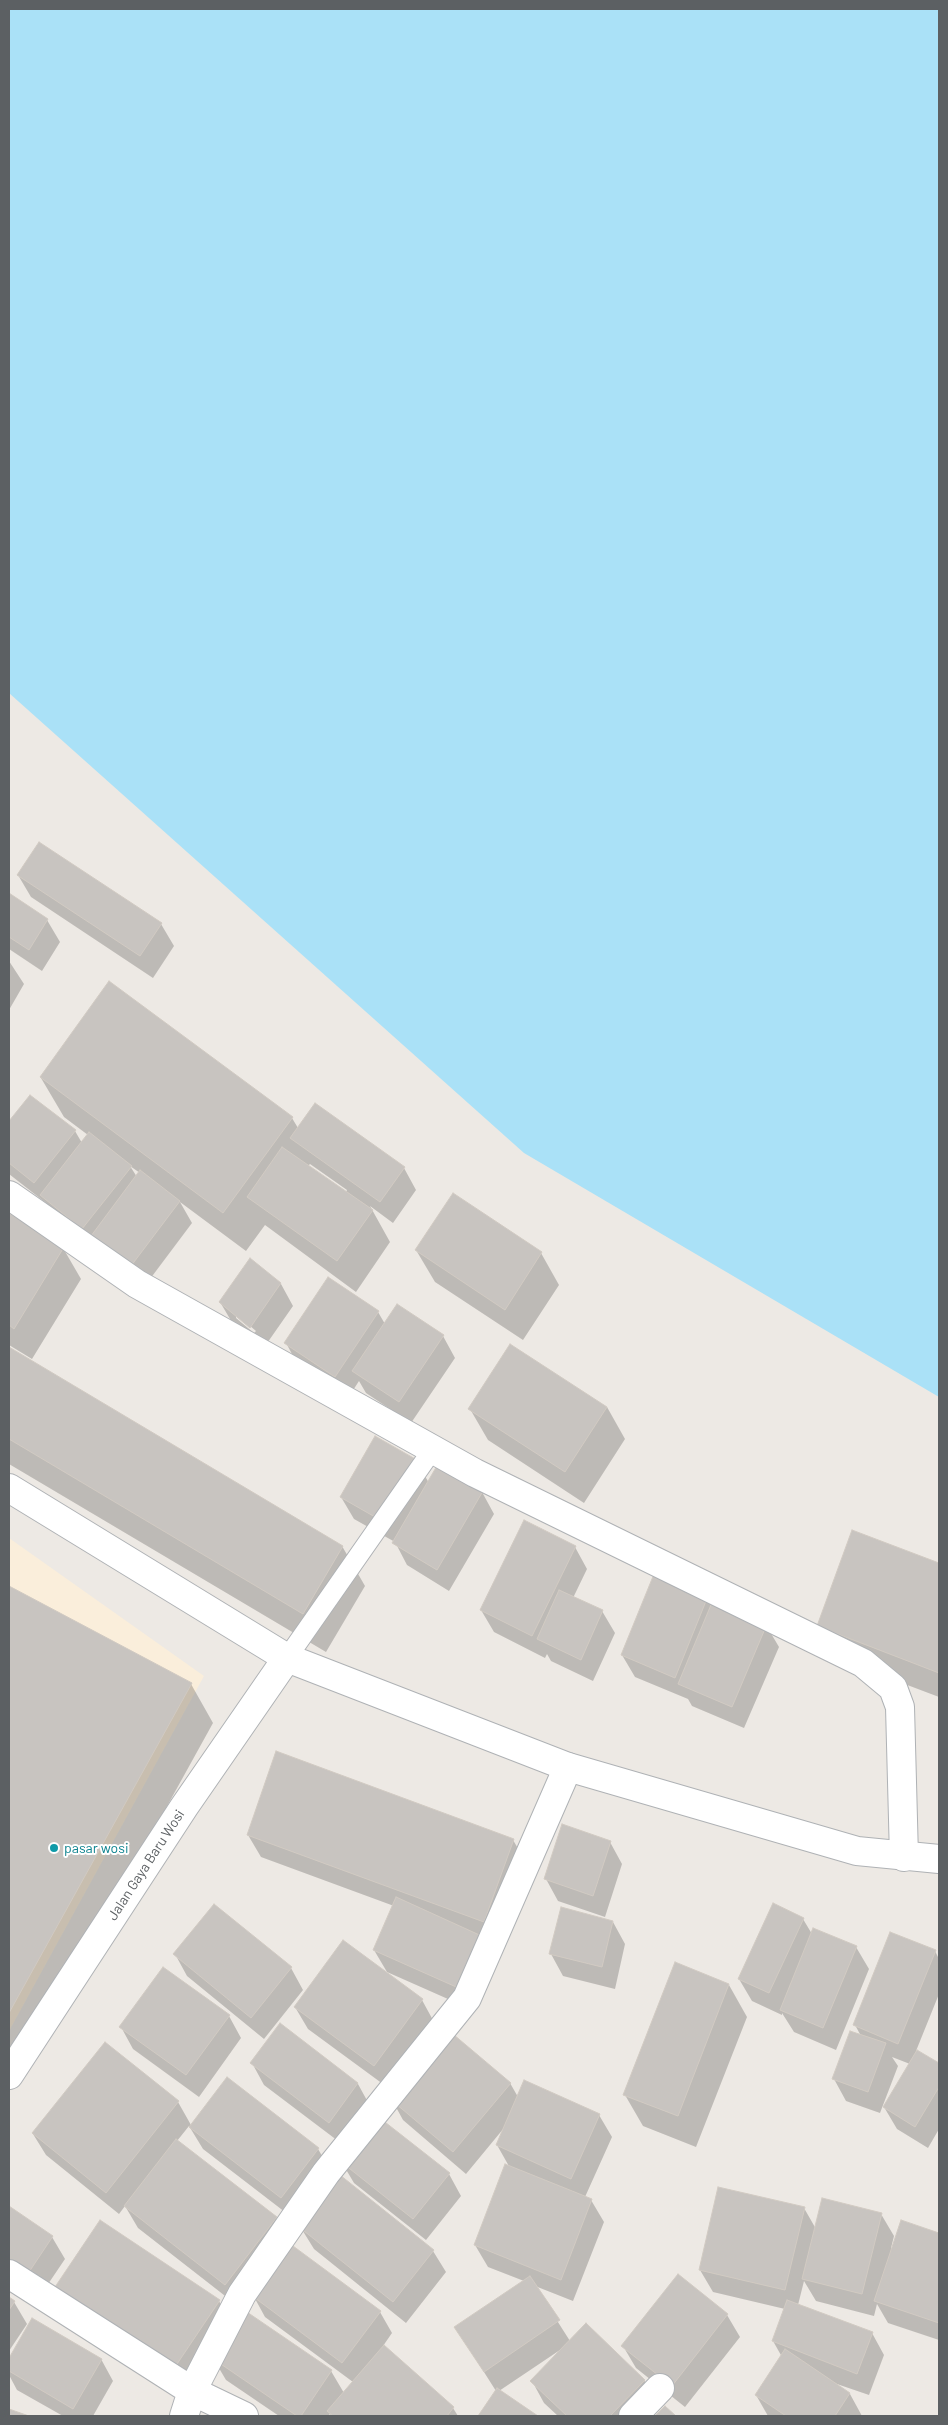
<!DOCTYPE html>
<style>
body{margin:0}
#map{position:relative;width:948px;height:2425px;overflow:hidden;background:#ede9e4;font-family:Barlow,sans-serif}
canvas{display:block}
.frame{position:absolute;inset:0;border:10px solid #5c6063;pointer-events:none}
</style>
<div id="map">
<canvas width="948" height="2425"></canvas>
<div class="frame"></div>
</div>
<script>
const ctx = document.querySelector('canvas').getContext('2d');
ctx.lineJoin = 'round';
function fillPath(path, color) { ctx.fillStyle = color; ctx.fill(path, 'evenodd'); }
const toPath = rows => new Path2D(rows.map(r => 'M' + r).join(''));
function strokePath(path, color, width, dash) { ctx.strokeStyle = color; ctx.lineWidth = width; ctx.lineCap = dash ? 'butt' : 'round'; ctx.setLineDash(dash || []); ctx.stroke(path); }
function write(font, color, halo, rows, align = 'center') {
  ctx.font = font + ' Barlow,sans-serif'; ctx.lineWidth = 4; ctx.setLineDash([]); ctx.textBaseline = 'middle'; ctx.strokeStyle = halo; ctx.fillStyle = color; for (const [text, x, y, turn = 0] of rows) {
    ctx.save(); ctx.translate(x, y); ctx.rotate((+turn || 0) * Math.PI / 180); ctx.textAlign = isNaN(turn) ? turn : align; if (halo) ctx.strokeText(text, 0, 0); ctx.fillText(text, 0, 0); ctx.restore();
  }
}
fillPath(toPath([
 [9,1538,204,1676,9,2031]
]), '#faeedb');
fillPath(toPath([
 [9,9,939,9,939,1397,524,1153,9,693]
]), '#aae1f7');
fillPath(toPath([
 [18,875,161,924,174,946,153,978,31,897],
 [9,895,47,920,60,942,42,971,9,949],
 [9,961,24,984,9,1010],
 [41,1078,292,1118,298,1128,404,1168,416,1190,393,1223,370,1206,390,1242,356,1292,265,1225,246,1251,180,1202,192,1223,144,1287,54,1217,46,1203,9,1174,9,1123,30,1096,75,1131,82,1143,88,1135,64,1117],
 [310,1164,347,1190,346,1192,308,1166],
 [130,1166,140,1173,137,1177],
 [9,1215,63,1248,81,1279,32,1359,9,1345],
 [416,1250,541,1253,559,1285,523,1340,435,1282],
 [250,1259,281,1284,293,1306,263,1349,233,1324,220,1302],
 [236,1314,256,1331,254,1333,236,1318],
 [378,1312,385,1324,443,1336,455,1358,411,1423,366,1393,359,1381,348,1398,298,1365,286,1343],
 [9,1348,342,1546,365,1586,326,1652,9,1464],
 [607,1407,625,1439,584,1503,488,1440,470,1409],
 [416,1461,429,1483,482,1492,494,1514,449,1591,407,1565,395,1542,354,1519,341,1497],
 [853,1532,939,1565,939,1697,836,1658,818,1626],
 [575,1547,587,1569,573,1598,602,1611,615,1633,593,1681,551,1661,547,1654,545,1658,494,1632,481,1610],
 [9,1587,191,1684,213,1723,9,2092],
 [707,1597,712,1606,766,1625,779,1647,744,1728,692,1706,688,1699,635,1677,622,1655],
 [248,1835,513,1840,526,1862,497,1960,475,2011,387,1972,374,1950,394,1906,261,1857],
 [610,1842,622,1864,605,1917,558,1901,546,1879],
 [803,1919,812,1934,856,1947,869,1969,836,2050,794,2032,782,2013,782,2015,752,2001,739,1979],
 [613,1922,625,1944,615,1989,563,1976,551,1954],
 [935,1951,939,1959,939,1994,916,2051,939,2064,939,2129,928,2148,897,2129,884,2107,910,2064,892,2057,898,2066,880,2113,846,2101,834,2079,861,2036,855,2025],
 [175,1954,291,1968,303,1990,264,2039,187,1976],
 [676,1964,729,1985,747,2017,696,2147,643,2126,625,2095],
 [422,2000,434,2022,387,2087,308,2029,295,2007],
 [229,2016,241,2038,199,2097,133,2049,121,2027],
 [280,2025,358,2084,370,2106,342,2144,264,2085,252,2063],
 [510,2083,518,2097,599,2115,612,2137,585,2197,591,2200,604,2222,573,2301,535,2286,570,2341,644,2380,656,2402,643,2416,558,2416,544,2403,532,2381,560,2350,499,2391,536,2416,480,2416,496,2391,456,2328,524,2281,488,2267,475,2245,510,2168,497,2145,504,2128,466,2174,403,2120,391,2098],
 [178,2102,191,2125,318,2149,331,2171,294,2219,203,2149,189,2126,177,2141,276,2218,288,2239,238,2306,138,2228,125,2206,119,2214,46,2155,33,2134],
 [341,2161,449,2174,461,2196,426,2240,354,2183],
 [9,2208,52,2237,65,2259,40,2296,9,2275],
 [804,2208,816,2229,881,2214,894,2236,891,2248,893,2248,902,2221,939,2234,939,2340,888,2323,877,2304,874,2316,816,2301,804,2281,798,2305,872,2333,884,2355,869,2395,831,2382,850,2394,862,2416,768,2416,756,2395,782,2357,773,2341,785,2309,713,2292,700,2270],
 [301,2228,433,2251,446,2272,406,2323,314,2249],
 [57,2287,219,2301,231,2323,188,2388,69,2309],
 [253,2295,380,2312,392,2333,383,2346,453,2408,458,2416,331,2416,330,2414,328,2416,279,2416,226,2380,213,2358,244,2312,331,2371,344,2393,353,2382,265,2317],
 [9,2298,14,2302,27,2324,9,2351],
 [727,2315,740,2337,685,2407,636,2368,623,2346],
 [32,2319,101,2359,113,2381,93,2416,63,2416,17,2390,9,2375,9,2360]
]), '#0003');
const building = toPath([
 [39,842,162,923,140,956,17,875,39,842],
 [9,893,48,919,29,950,9,937,9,893],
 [109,981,293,1117,223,1213,40,1077,109,981],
 [30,1095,76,1130,34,1183,9,1163,9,1121,30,1095],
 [315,1103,405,1167,380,1202,290,1138,315,1103],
 [89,1132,132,1166,82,1229,40,1195,89,1132],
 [282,1147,373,1210,337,1261,247,1197,282,1147],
 [140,1170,180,1201,131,1266,91,1236,140,1170],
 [453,1193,542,1252,505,1310,415,1250,453,1193],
 [9,1213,64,1247,14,1329,9,1325,9,1213],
 [250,1258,281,1283,250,1328,219,1302,250,1258],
 [328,1277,379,1311,335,1377,284,1343,328,1277],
 [397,1304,444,1335,399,1402,352,1371,397,1304],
 [510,1344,607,1407,565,1472,468,1409,510,1344],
 [9,1347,343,1546,303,1614,9,1439,9,1347],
 [375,1436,417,1460,382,1521,340,1497,375,1436],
 [438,1464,483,1491,437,1570,392,1543,438,1464],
 [524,1520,576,1546,532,1636,480,1610,524,1520],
 [852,1530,939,1563,939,1673,817,1626,852,1530],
 [654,1574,708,1596,675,1678,621,1655,654,1574],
 [9,1586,192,1683,9,2013,9,1586],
 [559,1590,603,1610,581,1660,537,1639,559,1590],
 [713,1600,767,1624,732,1707,678,1684,713,1600],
 [276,1751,514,1839,484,1922,247,1835,276,1751],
 [562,1824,611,1841,593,1896,544,1879,562,1824],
 [396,1897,486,1938,463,1990,373,1950,396,1897],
 [773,1903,804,1918,769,1993,738,1979,773,1903],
 [214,1904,292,1967,251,2018,173,1954,214,1904],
 [561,1907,613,1921,602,1967,549,1954,561,1907],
 [813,1928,857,1946,823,2028,780,2010,813,1928],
 [890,1932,936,1950,898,2044,853,2025,890,1932],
 [343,1940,423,1999,374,2066,294,2007,343,1940],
 [675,1962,729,1984,678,2116,623,2095,675,1962],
 [163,1967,230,2015,186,2075,119,2027,163,1967],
 [280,2023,358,2083,329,2123,250,2063,280,2023],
 [447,2029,511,2083,453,2152,389,2098,447,2029],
 [850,2031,886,2043,868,2092,832,2079,850,2031],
 [105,2042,179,2101,106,2193,32,2133,105,2042],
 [917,2050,939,2063,939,2087,915,2127,883,2107,917,2050],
 [227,2077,319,2148,281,2198,189,2127,227,2077],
 [524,2080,600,2114,571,2179,496,2145,524,2080],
 [376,2115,450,2173,413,2219,340,2161,376,2115],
 [176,2139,277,2217,225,2285,124,2206,176,2139],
 [505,2164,592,2199,561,2280,474,2245,505,2164],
 [340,2175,434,2250,393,2302,299,2227,340,2175],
 [718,2187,805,2207,785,2290,699,2270,718,2187],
 [822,2198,882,2213,862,2294,802,2279,822,2198],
 [9,2206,53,2236,27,2275,9,2262,9,2206],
 [100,2220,220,2300,175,2367,55,2287,100,2220],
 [901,2220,939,2233,939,2323,874,2301,901,2220],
 [289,2243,381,2311,342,2363,251,2295,289,2243],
 [678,2274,728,2314,672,2386,621,2346,678,2274],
 [530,2276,560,2320,484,2372,454,2327,530,2276],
 [9,2297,15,2301,9,2310,9,2297],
 [787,2300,873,2332,857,2374,772,2341,787,2300],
 [244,2310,332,2370,301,2416,297,2416,212,2358,244,2310],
 [32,2318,102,2359,73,2409,9,2371,9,2358,32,2318],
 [586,2323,645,2380,610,2416,567,2416,530,2381,586,2323],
 [384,2345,454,2407,447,2416,333,2416,327,2411,384,2345],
 [785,2349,850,2393,835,2416,786,2416,755,2395,785,2349],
 [497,2388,538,2416,478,2416,497,2388],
 [665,2406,676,2416,655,2416,665,2406],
 [9,2409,29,2416,9,2416,9,2409]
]);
fillPath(building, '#c8c4c0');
strokePath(building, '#d1cac2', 1);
const service = toPath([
 [287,1658,433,1449]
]);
const minor = toPath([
 [9,1195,137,1284,475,1473,863,1663,893,1688,900,1707,904,1857],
 [9,2075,184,1807,287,1658],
 [9,2274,192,2391,244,2416],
 [184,2416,192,2391,242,2294,326,2173,467,1998,568,1767],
 [633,2416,660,2388]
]);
const tertiary = toPath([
 [9,1488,287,1658,568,1767,857,1851,939,1859]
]);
strokePath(service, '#afb2b5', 21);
strokePath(minor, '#afb2b5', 30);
strokePath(tertiary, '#afb2b5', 30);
strokePath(service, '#fff', 19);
strokePath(minor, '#fff', 28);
strokePath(tertiary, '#fff', 28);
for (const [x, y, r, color] of [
 [54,1848,5,"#0f9aa8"]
]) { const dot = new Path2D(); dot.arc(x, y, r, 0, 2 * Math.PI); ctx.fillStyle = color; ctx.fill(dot); strokePath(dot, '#fff', 2); }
write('14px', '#0d838f', '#fff', [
 ["pasar wosi",64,1848]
], 'left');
write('14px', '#5c6063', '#fff', [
 ["Jalan Gaya Baru Wosi",146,1865,-57]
]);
</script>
